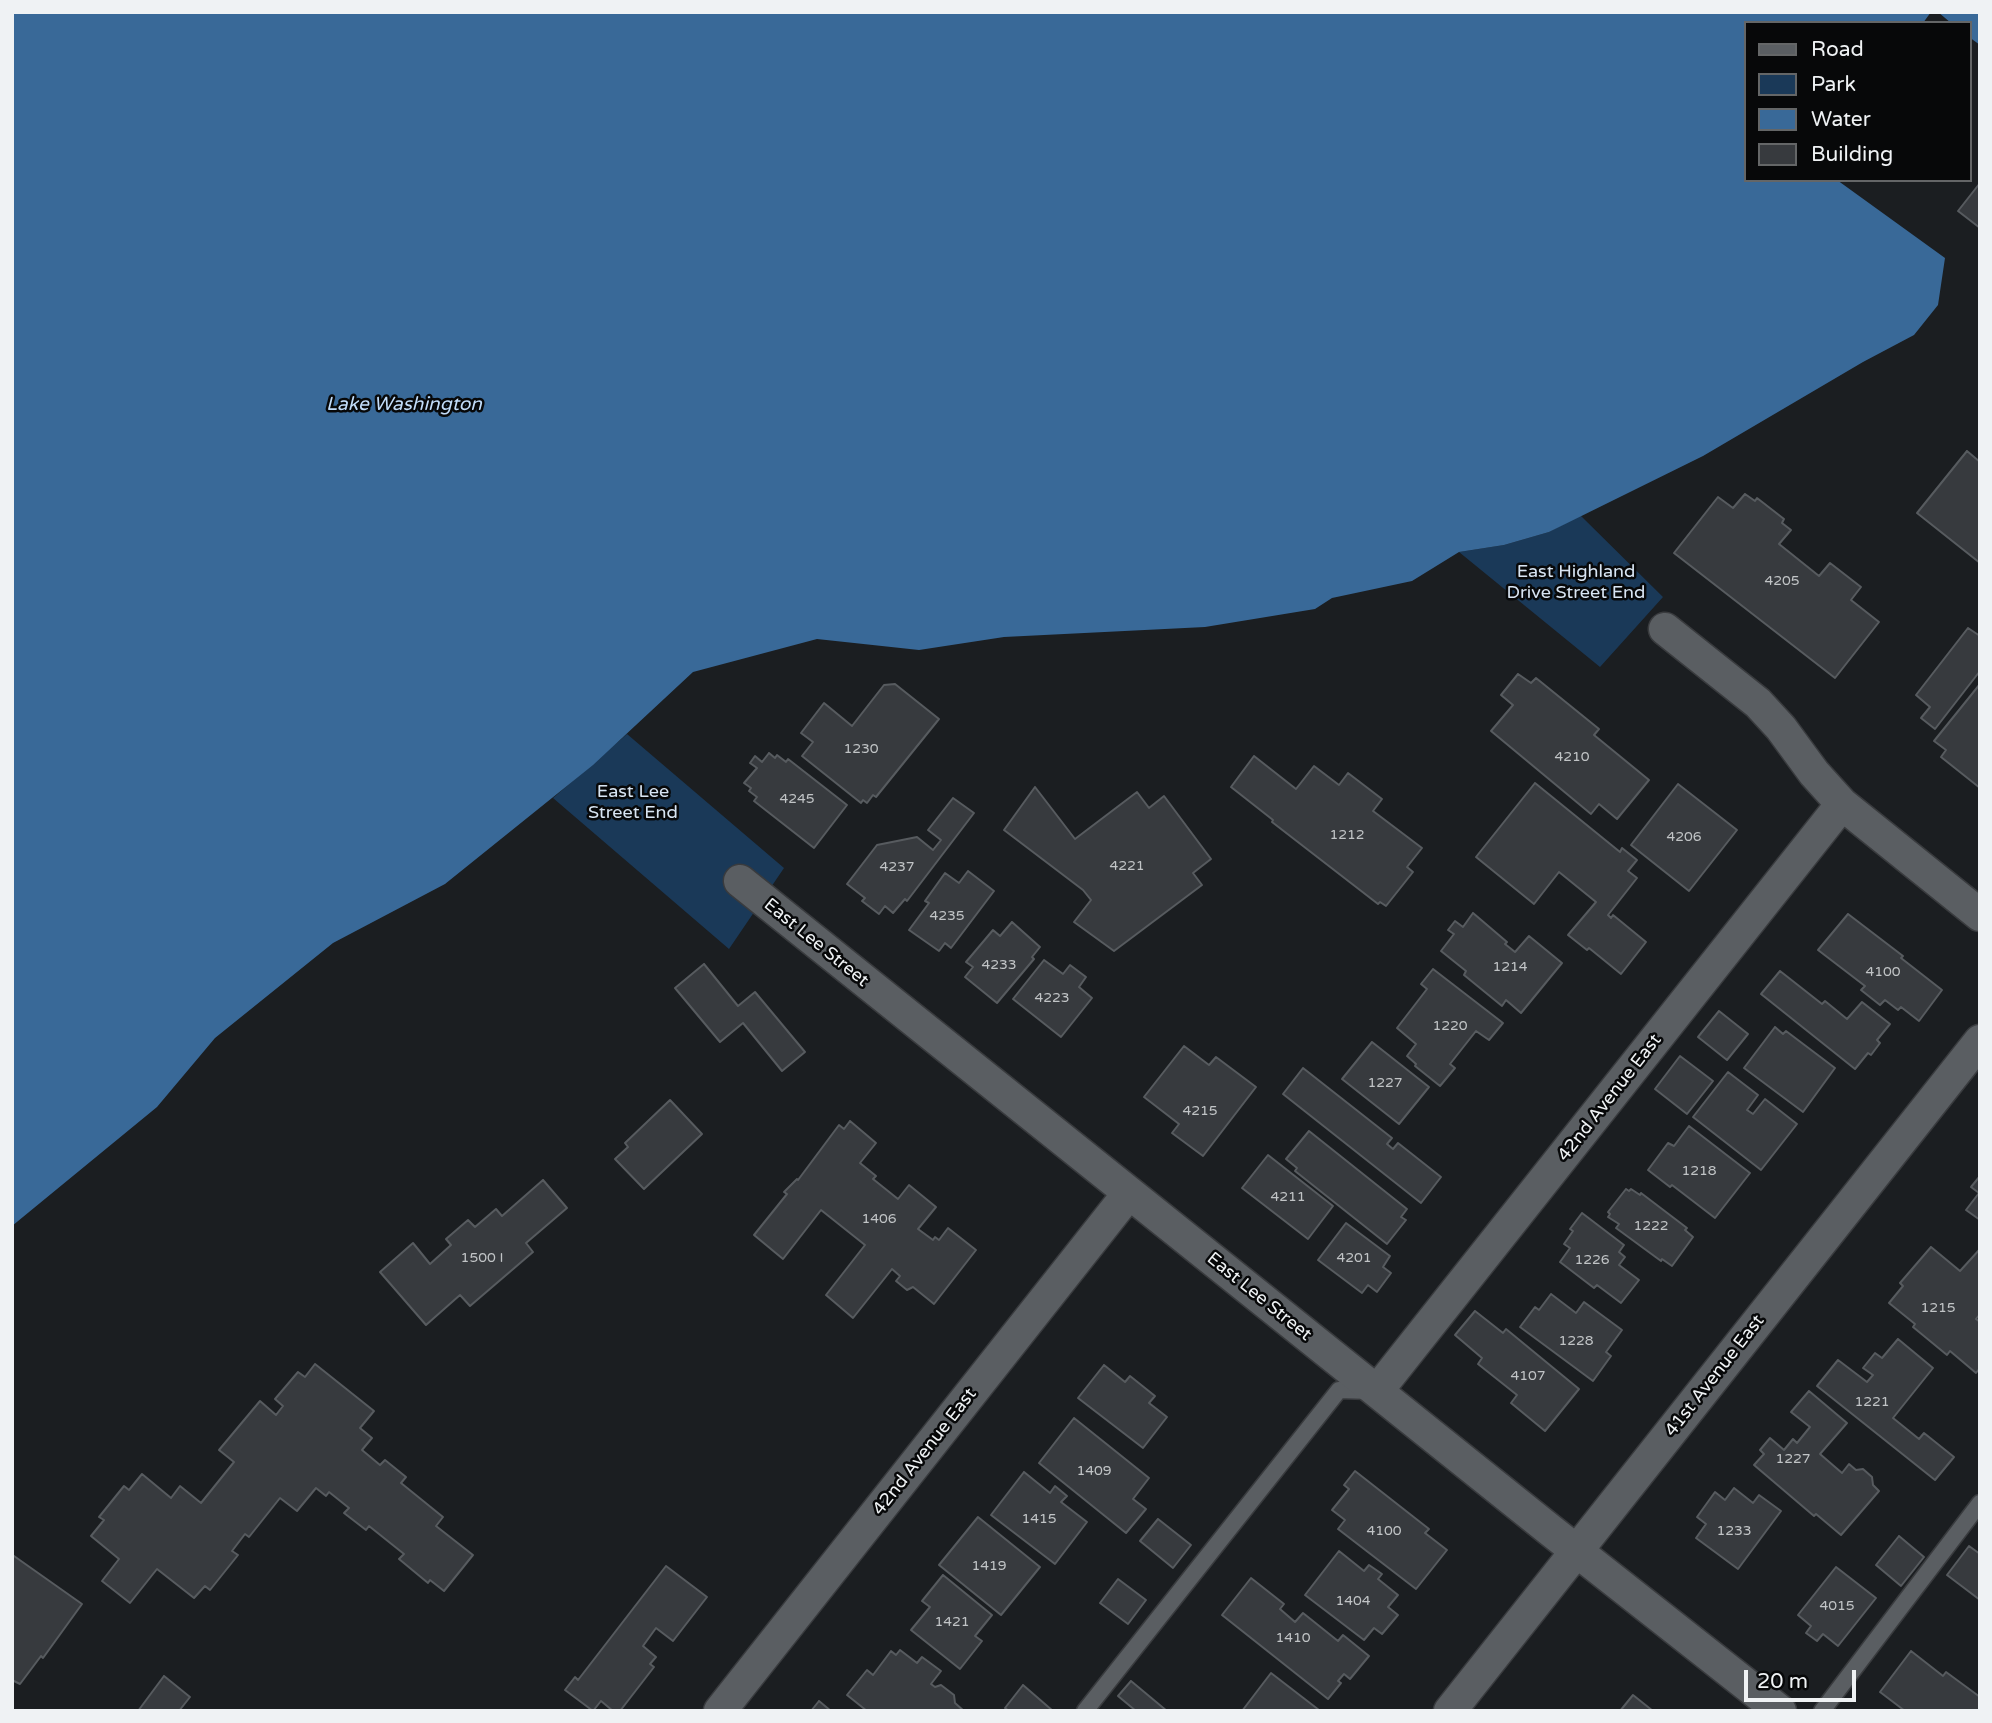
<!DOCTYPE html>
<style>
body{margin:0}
#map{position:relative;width:1992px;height:1723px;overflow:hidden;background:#1b1e21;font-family:"Varela Round",sans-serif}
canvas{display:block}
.frame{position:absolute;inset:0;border:14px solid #eff2f4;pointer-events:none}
.legend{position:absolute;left:1744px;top:21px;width:228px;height:161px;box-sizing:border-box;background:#070809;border:2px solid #646667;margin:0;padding:9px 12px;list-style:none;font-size:21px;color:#eff2f4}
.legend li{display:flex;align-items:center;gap:14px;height:35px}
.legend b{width:35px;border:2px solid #646667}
.scale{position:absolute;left:1744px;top:1670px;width:112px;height:32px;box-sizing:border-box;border:4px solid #eff2f4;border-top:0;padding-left:9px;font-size:21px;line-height:24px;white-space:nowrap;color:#eff2f4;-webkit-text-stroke:5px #070809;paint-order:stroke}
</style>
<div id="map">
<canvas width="1992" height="1723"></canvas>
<div class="frame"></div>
<ul class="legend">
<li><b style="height:9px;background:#5a5e62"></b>Road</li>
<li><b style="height:19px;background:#1a3958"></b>Park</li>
<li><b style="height:19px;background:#396998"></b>Water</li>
<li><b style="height:19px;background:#373a3e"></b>Building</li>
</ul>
<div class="scale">20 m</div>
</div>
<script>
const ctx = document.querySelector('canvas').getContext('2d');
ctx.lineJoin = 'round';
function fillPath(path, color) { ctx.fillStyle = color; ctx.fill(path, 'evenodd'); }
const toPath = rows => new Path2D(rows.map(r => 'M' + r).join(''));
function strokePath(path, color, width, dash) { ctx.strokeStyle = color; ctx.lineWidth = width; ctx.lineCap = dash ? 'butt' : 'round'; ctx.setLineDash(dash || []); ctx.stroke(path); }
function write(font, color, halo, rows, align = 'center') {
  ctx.font = font + ' "Varela Round",sans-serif'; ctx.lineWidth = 5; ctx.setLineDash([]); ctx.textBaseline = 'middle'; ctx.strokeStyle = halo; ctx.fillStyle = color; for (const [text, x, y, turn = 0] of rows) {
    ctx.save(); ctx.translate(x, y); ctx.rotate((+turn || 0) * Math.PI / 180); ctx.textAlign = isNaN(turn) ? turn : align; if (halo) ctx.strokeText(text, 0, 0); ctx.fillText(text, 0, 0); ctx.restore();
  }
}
fillPath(toPath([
 [1580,515,1663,597,1600,667,1459,552,1504,545,1549,532],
 [627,734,784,868,729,949,553,798]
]), '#1a3958');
fillPath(toPath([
 [12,12,1931,12,1923,23,1745,23,1745,180,1837,180,1945,258,1938,305,1914,335,1863,362,1703,456,1549,532,1504,545,1459,552,1412,581,1332,598,1315,609,1205,627,1004,637,919,650,817,639,693,672,593,765,445,884,333,943,215,1038,157,1107,12,1226],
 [1938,12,1980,12,1980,45,1969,37,1969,23,1951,23]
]), '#396998');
const building = toPath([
 [1980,183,1980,228,1958,211,1980,183],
 [1967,451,1980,462,1980,563,1917,513,1967,451],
 [1745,494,1755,501,1757,498,1784,519,1782,523,1791,530,1779,544,1819,576,1830,563,1861,587,1851,600,1879,622,1835,678,1674,553,1718,497,1733,508,1745,494],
 [1968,628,1980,636,1980,671,1935,729,1921,718,1930,707,1916,695,1968,628],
 [1518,674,1531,683,1536,678,1599,729,1594,735,1649,780,1617,819,1599,804,1591,814,1491,731,1513,705,1501,695,1518,674],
 [895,684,939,719,876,797,873,795,867,803,863,800,861,803,802,756,813,742,801,733,824,703,852,726,884,685,895,684],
 [1980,684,1980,788,1941,757,1946,750,1934,741,1980,684],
 [769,753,775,758,777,755,786,762,788,759,847,805,814,848,754,801,757,797,749,791,751,788,744,783,757,768,750,763,755,756,762,762,769,753],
 [1254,756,1296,789,1314,766,1339,785,1348,773,1382,799,1373,811,1422,848,1407,867,1413,872,1386,906,1380,902,1378,904,1272,822,1273,820,1231,787,1254,756],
 [1535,783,1620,852,1622,848,1637,860,1628,871,1637,878,1608,915,1611,918,1613,915,1646,942,1621,974,1589,948,1587,950,1568,935,1596,902,1559,872,1534,904,1476,857,1535,783],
 [1678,784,1737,830,1689,891,1631,845,1678,784],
 [1035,787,1075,839,1137,792,1149,808,1164,796,1211,859,1193,873,1202,885,1114,951,1074,922,1091,900,1083,890,1004,830,1035,787],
 [953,798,974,813,907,901,905,899,893,913,885,906,879,914,862,901,865,898,847,884,877,845,917,837,933,850,941,840,928,830,953,798],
 [968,871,994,891,951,948,945,943,939,951,909,930,929,903,925,901,945,873,959,883,968,871],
 [1473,913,1507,942,1505,944,1515,952,1529,936,1562,963,1521,1013,1506,1000,1502,1006,1464,975,1466,971,1441,951,1454,934,1448,930,1455,921,1463,927,1473,913],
 [1848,914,1903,956,1901,958,1942,990,1919,1021,1901,1007,1898,1010,1885,1000,1880,1005,1861,990,1865,986,1818,950,1848,914],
 [1012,922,1040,947,1032,957,1034,959,997,1003,965,977,973,967,966,962,993,930,1000,936,1012,922],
 [1044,960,1063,974,1070,965,1086,977,1079,987,1092,998,1061,1037,1013,999,1044,960],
 [704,964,738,1006,755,992,805,1052,782,1071,743,1023,720,1042,675,988,704,964],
 [1433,969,1503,1023,1489,1040,1476,1031,1450,1064,1455,1068,1440,1086,1415,1066,1416,1064,1407,1056,1416,1044,1397,1028,1427,989,1421,984,1433,969],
 [1780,971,1822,1004,1825,1001,1847,1019,1862,1002,1890,1024,1877,1040,1880,1043,1871,1055,1868,1053,1855,1069,1761,994,1780,971],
 [1719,1011,1748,1034,1727,1060,1698,1037,1719,1011],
 [1775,1027,1783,1034,1786,1031,1835,1068,1803,1112,1744,1068,1775,1027],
 [1372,1042,1429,1087,1399,1124,1342,1079,1372,1042],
 [1184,1046,1209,1065,1216,1057,1256,1087,1203,1156,1172,1133,1179,1124,1144,1097,1184,1046],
 [1680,1056,1713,1081,1687,1114,1655,1089,1680,1056],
 [1303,1068,1392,1138,1387,1144,1393,1149,1398,1143,1441,1177,1421,1203,1283,1094,1303,1068],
 [1728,1072,1758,1095,1747,1110,1753,1114,1765,1099,1797,1124,1761,1170,1693,1117,1728,1072],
 [670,1100,702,1134,644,1189,615,1159,628,1147,625,1143,670,1100],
 [850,1121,876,1143,860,1163,876,1176,873,1179,898,1199,909,1185,936,1207,918,1229,933,1240,935,1237,939,1240,948,1228,976,1250,934,1304,913,1287,907,1290,896,1281,900,1276,892,1269,853,1318,826,1295,865,1245,821,1210,783,1259,754,1235,787,1194,784,1192,797,1179,798,1180,839,1125,844,1129,850,1121],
 [1689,1126,1750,1173,1715,1218,1672,1185,1670,1187,1648,1170,1668,1143,1674,1146,1689,1126],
 [1309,1131,1407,1209,1401,1217,1406,1220,1387,1244,1295,1171,1297,1168,1286,1159,1309,1131],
 [1268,1155,1333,1206,1308,1239,1242,1188,1268,1155],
 [1980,1176,1980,1220,1966,1210,1979,1193,1971,1187,1980,1176],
 [543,1180,567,1208,526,1243,533,1252,470,1306,460,1295,426,1325,380,1272,413,1243,430,1264,451,1245,446,1239,468,1220,475,1227,496,1209,502,1216,543,1180],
 [1626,1189,1629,1191,1631,1189,1640,1195,1641,1193,1687,1228,1685,1230,1693,1237,1672,1266,1662,1259,1661,1261,1616,1228,1619,1224,1608,1217,1610,1214,1608,1212,1626,1189],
 [1582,1213,1624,1245,1619,1252,1625,1257,1619,1265,1639,1280,1621,1303,1597,1285,1594,1288,1560,1262,1570,1248,1564,1244,1573,1231,1570,1229,1582,1213],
 [1346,1223,1390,1256,1383,1267,1391,1273,1377,1292,1368,1285,1362,1293,1318,1260,1346,1223],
 [1931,1247,1960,1271,1980,1249,1980,1314,1976,1319,1980,1322,1980,1368,1976,1373,1950,1351,1947,1355,1913,1327,1915,1324,1889,1303,1903,1286,1900,1283,1931,1247],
 [1551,1294,1576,1313,1584,1302,1622,1330,1606,1352,1611,1356,1593,1381,1520,1327,1535,1307,1539,1310,1551,1294],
 [1475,1311,1503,1333,1506,1329,1579,1389,1545,1431,1511,1403,1517,1395,1478,1364,1482,1358,1455,1335,1475,1311],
 [1898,1339,1933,1368,1893,1418,1919,1439,1924,1433,1954,1457,1935,1480,1817,1386,1838,1360,1867,1382,1873,1375,1863,1368,1875,1353,1882,1358,1898,1339],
 [315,1364,374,1411,360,1428,372,1438,362,1450,380,1465,385,1460,406,1477,401,1483,443,1517,436,1526,473,1555,444,1591,430,1580,428,1583,399,1559,404,1554,369,1526,366,1530,344,1513,349,1508,329,1492,326,1496,316,1488,297,1511,280,1498,249,1537,245,1534,232,1551,238,1555,210,1590,205,1586,194,1598,157,1569,130,1603,102,1581,119,1559,91,1536,104,1520,99,1517,124,1486,129,1490,142,1474,171,1498,180,1486,201,1503,234,1462,219,1450,260,1401,276,1415,283,1406,275,1399,298,1372,305,1377,315,1364],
 [1104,1365,1125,1382,1130,1376,1155,1396,1149,1403,1167,1417,1143,1448,1078,1398,1104,1365],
 [1809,1391,1847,1423,1820,1454,1842,1473,1849,1464,1856,1470,1863,1469,1872,1477,1873,1485,1879,1491,1841,1535,1816,1514,1814,1516,1754,1465,1764,1454,1760,1450,1770,1438,1784,1450,1793,1439,1797,1443,1810,1427,1791,1412,1809,1391],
 [1074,1418,1149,1478,1133,1499,1146,1509,1126,1533,1039,1463,1074,1418],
 [1355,1471,1429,1529,1425,1533,1447,1550,1416,1589,1338,1529,1345,1520,1332,1510,1349,1489,1344,1485,1355,1471],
 [1024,1472,1050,1493,1055,1486,1067,1496,1061,1502,1087,1522,1055,1564,991,1515,1024,1472],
 [1734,1488,1753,1503,1759,1495,1781,1511,1738,1569,1696,1538,1706,1524,1697,1517,1715,1492,1725,1500,1734,1488],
 [978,1517,1040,1567,1001,1615,939,1565,978,1517],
 [1158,1519,1191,1545,1173,1568,1140,1541,1158,1519],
 [1899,1536,1924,1557,1901,1586,1876,1565,1899,1536],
 [1969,1546,1980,1554,1980,1600,1947,1575,1969,1546],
 [1339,1551,1364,1571,1369,1565,1382,1574,1378,1579,1398,1595,1388,1607,1398,1615,1382,1634,1374,1628,1364,1640,1305,1595,1339,1551],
 [14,1556,82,1604,43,1658,41,1656,20,1684,12,1680,12,1558,14,1556],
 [666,1566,707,1597,673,1641,656,1628,643,1646,656,1657,650,1664,654,1667,620,1711,613,1711,601,1701,593,1711,565,1690,575,1677,578,1680,666,1566],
 [1836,1567,1876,1598,1838,1646,1823,1634,1817,1641,1806,1633,1811,1626,1798,1615,1836,1567],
 [943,1575,992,1615,975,1636,982,1641,960,1669,911,1630,930,1607,922,1601,943,1575],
 [1251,1578,1284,1604,1280,1609,1295,1622,1303,1613,1338,1641,1343,1635,1369,1656,1350,1679,1344,1674,1338,1681,1341,1683,1328,1699,1222,1615,1251,1578],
 [1118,1579,1146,1600,1128,1624,1100,1603,1118,1579],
 [900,1650,917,1663,922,1657,941,1671,931,1684,935,1687,941,1685,954,1695,955,1703,964,1711,867,1711,847,1695,867,1670,873,1675,891,1651,896,1655,900,1650],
 [1911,1651,1943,1676,1946,1672,1980,1697,1980,1711,1905,1711,1880,1692,1911,1651],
 [1271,1673,1319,1710,1242,1711,1271,1673],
 [164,1676,190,1697,179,1711,138,1711,164,1676],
 [1131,1681,1167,1711,1136,1711,1118,1696,1131,1681],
 [1023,1685,1053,1711,1009,1711,1005,1708,1023,1685],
 [1633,1695,1653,1711,1620,1711,1633,1695],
 [819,1701,831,1711,811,1711,819,1701]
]);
fillPath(building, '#373a3e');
strokePath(building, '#575b5f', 2);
const lane = toPath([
 [1085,1711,1339,1390,1371,1391],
 [1822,1711,1980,1503]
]);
const street = toPath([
 [1665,629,1758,703,1781,728,1814,773,1842,804,1980,915],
 [740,881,1550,1530,1780,1711],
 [1377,1391,1842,804],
 [720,1711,1129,1193],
 [1450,1711,1980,1041]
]);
strokePath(lane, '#393b3e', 19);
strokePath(street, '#393b3e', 35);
strokePath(lane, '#5a5e62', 16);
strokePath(street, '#5a5e62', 32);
write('14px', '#c1c4c6', null, [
 ["4205",1782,581],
 ["1230",861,749],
 ["4210",1572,757],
 ["4245",797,799],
 ["1212",1347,835],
 ["4206",1684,837],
 ["4221",1127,866],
 ["4237",897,867],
 ["4235",947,916],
 ["4233",999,965],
 ["1214",1510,967],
 ["4100",1883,972],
 ["4223",1052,998],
 ["1220",1450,1026],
 ["1227",1385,1083],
 ["4215",1200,1111],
 ["1218",1699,1171],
 ["4211",1288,1197],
 ["1406",879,1219],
 ["1222",1651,1226],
 ["1500 I",482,1258],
 ["4201",1354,1258],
 ["1226",1592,1260],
 ["1215",1938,1308],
 ["1228",1576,1341],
 ["4107",1528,1376],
 ["1221",1872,1402],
 ["1227",1793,1459],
 ["1409",1094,1471],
 ["1415",1039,1519],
 ["4100",1384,1531],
 ["1233",1734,1531],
 ["1419",989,1566],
 ["1404",1353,1601],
 ["4015",1837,1606],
 ["1421",952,1622],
 ["1410",1293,1638]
]);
write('18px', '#d8e5f3', '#070809', [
 ["East Highland",1576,572],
 ["Drive Street End",1576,593],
 ["East Lee",633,792],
 ["Street End",633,813]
]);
write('18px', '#eff2f4', '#070809', [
 ["East Lee Street",816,943,39],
 ["42nd Avenue East",1610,1098,-52],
 ["East Lee Street",1259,1297,39],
 ["41st Avenue East",1715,1376,-52],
 ["42nd Avenue East",925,1452,-52]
]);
write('italic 19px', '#c2ddfa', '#070809', [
 ["Lake Washington",404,405]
]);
</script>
